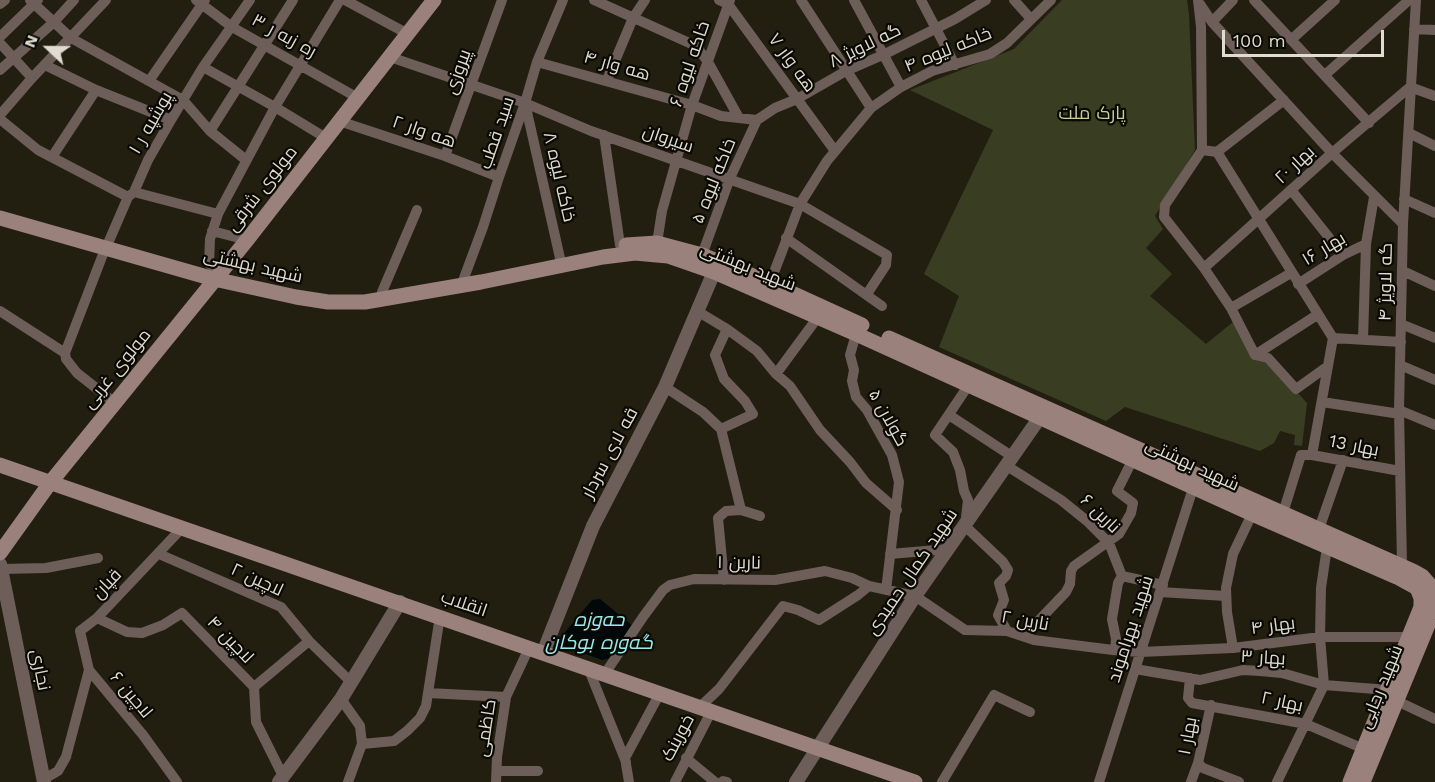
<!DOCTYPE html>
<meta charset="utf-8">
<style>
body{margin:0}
#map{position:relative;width:1435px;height:782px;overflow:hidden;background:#231f10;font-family:"Work Sans",sans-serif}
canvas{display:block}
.north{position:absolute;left:18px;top:18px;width:60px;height:60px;-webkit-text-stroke:4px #0b0904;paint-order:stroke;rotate:292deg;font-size:16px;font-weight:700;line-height:24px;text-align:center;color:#dfdcd2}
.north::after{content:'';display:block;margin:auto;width:21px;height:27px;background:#dfdcd2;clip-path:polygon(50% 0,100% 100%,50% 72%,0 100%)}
.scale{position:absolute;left:1222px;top:30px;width:162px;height:27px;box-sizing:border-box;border:3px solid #dfdcd2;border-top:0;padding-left:8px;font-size:18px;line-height:21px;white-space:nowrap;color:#dfdcd2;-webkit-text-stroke:4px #0b0904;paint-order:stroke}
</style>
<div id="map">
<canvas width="1435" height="782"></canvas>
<div class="north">N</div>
<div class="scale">100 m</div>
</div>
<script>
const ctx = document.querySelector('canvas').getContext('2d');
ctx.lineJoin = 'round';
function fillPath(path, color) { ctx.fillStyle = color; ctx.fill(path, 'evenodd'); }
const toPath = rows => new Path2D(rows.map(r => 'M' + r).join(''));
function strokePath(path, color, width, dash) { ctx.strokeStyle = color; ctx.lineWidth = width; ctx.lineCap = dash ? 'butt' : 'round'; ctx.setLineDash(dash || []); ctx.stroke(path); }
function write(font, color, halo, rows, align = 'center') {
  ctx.font = font + ' "Work Sans",Cairo,sans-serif'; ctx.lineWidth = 4.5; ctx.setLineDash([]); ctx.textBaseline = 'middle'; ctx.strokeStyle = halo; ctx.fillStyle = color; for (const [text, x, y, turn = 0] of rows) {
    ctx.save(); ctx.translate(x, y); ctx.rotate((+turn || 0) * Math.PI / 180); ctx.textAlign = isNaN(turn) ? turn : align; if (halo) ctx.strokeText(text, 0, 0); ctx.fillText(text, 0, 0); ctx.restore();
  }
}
fillPath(toPath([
 [1062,0,1187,0,1189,15,1195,150,1155,216,1163,229,1146,248,1172,274,1150,296,1206,344,1233,322,1307,403,1302,446,1294,445,1295,435,1280,431,1274,443,1260,451,1125,407,1106,421,939,347,959,296,924,274,993,130,910,90,1014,49]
]), '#393e22');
fillPath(toPath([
 [600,599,634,627,611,658,602,660,556,643,592,600]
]), '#000809');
strokePath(toPath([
 [30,0,71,38,183,100,210,131,246,160],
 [196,0,232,27,358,98],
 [345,0,408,34],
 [594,0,696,46,708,62,739,118],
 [719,0,728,4,835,151],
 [801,0,871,108],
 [854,0,901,87],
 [921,0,955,65],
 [1014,0,1031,19],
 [1198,0,1201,27,1202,150,1165,205,1164,217,1204,268,1231,308,1255,355,1268,358,1296,389,1328,366],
 [1254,0,1369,123],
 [0,4,5,0],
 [1200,4,1212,22,1332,153,1403,224],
 [1212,22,1233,0],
 [1414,29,1435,30],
 [0,37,38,0],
 [1292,39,1335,0],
 [0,43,32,78],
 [390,57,525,103,591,131,800,204,887,255,886,265,867,294],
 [537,62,692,105,721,116,757,120],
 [45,65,96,90,171,120],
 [203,67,275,107,326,138],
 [0,70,54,22,74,0],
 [1326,74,1409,0],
 [607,80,633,18,645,0],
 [149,81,205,0],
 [525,103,560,258],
 [0,115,32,78,106,0],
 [0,119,38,150,128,197],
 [757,120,775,108,797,99,846,71,885,54,955,19,986,0],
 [339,121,445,156,499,177],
 [210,131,293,0],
 [1409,133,1435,146],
 [604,135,620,245],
 [1202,150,1217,152,1333,338,1312,455],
 [1217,152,1284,100],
 [445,156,502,0],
 [52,157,96,90],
 [1292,191,1343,255],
 [134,192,218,214],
 [1404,199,1435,213],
 [212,231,247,240],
 [786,238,882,306],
 [109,241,128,197,134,192,148,160,171,120,203,67,250,0],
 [657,243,662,211,692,105,730,0],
 [702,255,730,178,757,120],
 [1204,268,1332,153,1410,87,1435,96],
 [221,271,209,264,210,239,218,214,275,107,340,0],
 [1403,271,1435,286],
 [464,278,483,227,499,177,525,103,537,62,563,0],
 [770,283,800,204,827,161,871,108,901,87,932,71,990,54,1007,43,1051,0],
 [1298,284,1343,255,1366,244],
 [382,292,417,210],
 [1231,308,1291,273],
 [0,311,65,353,66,359,77,373,115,403],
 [697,311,727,329,757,351,776,374,790,386,820,430,850,462,866,483,897,510],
 [1401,324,1435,338],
 [856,334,850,355,854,370,852,381,856,397,867,410,892,455,899,482,886,590],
 [1333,338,1401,342],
 [1363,339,1366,244,1374,197],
 [65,353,105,249],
 [1255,355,1317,315],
 [1400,365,1435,380],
 [776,374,818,317],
 [968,386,935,435,953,452,960,470,964,491,968,500,965,526,1003,562,1008,570,1006,576,999,583,1004,600,998,615,1007,631],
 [665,387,703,412,721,429,753,414,745,401,724,379,715,355,727,329],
 [1322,402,1400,414],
 [1399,410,1435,425],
 [949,415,1013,457],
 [721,429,741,510],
 [1007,466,1061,500,1087,521,1109,543,1122,576,1118,583,1112,619,1116,639,1115,650],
 [1283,513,1301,455,1312,455,1400,471],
 [1319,529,1343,460],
 [159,554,281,607,309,641,351,682],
 [890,554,949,549],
 [1402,565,1399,410,1403,224,1416,0],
 [1,569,46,568,98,558],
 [1122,576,1163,585],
 [724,580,718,518,726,511,741,510,760,516],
 [1160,592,1226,596],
 [97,618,127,632,142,633,163,625,182,613,254,687,256,722,283,776],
 [1024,636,1066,592,1070,584,1071,571,1074,566,1119,534,1131,513,1133,503,1117,491,1133,459],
 [1233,648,1227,612,1226,588,1233,554,1252,514],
 [1135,669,1200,680,1243,670,1260,671,1282,673,1324,685,1389,690],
 [89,670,80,631,97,618,182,528],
 [589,670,626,762],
 [604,675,643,617,663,590,670,585,694,579,775,580,825,571,852,578,869,586,915,596,965,630,1007,631,1034,640,1113,650,1140,652,1233,648,1320,637,1409,637],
 [1190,678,1188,698,1192,703,1306,724,1364,749],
 [254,687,309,641],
 [428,693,440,616],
 [341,699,360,726,362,744],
 [1397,701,1435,719],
 [1211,705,1198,763,1203,768,1239,782],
 [701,706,719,689,783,606,798,610,819,620,858,595,869,586],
 [686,758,715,782],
 [497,771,538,771],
 [44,779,58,771,66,757,89,670,143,735,177,782],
 [723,781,727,782],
 [348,782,362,744,394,741,407,731,420,718,426,706,428,693,506,697],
 [496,782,497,757,506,697,529,648],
 [629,782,625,758,660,693],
 [675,782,712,710],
 [942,782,994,695,1030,712],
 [1099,782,1195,482],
 [1191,782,1198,763],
 [1277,782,1324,685,1320,637,1321,588,1327,547]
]), '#6e5e5a', 10);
strokePath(toPath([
 [0,564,44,782],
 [543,653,593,526,665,387,714,272],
 [279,782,341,699,400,602],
 [796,782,915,596,1045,410]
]), '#6e5e5a', 14);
strokePath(toPath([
 [0,218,214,279,296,297,328,302,365,302,481,282,603,257,635,253,668,256,714,272,856,334,1252,514,1397,577,1417,588,1421,598,1421,607,1350,782],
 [626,245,657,243,702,255,770,283,862,325],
 [889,338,1413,571,1422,576,1429,584,1434,597,1433,612],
 [0,465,915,782],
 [0,553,50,483,247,240,434,0],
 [1363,782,1435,608]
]), '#9b817c', 15);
write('18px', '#dfdcd2', '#0b0904', [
 ["ره زبه ر ۳",284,36,29],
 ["گه لاویژ ۸",865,46,-26],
 ["خاکه لیوه ۴",948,50,-22],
 ["هه وار ۷",792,63,54],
 ["خاکه لیوه ۶",690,64,-71],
 ["هه وار ۴",617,66,16],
 ["پیروزی",458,72,-70],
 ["۱ پوشپه ر",151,123,-60],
 ["هه وار ۲",424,132,19],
 ["سید قطب",497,133,-71],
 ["سیروان",668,139,19],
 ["بهار ۲۰",1295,165,-43],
 ["خاکه لیوه ۸",559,177,77],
 ["خاکه لیوه ۵",714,181,-68],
 ["مولوی شرقی",262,189,-52],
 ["بهار ۱۶",1324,249,-31],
 ["شهید بهشتی",253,266,13],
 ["شهید بهشتی",748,267,22],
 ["گه لاویژ ۴",1386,282,-89],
 ["مولوی غربی",117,369,-51],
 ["گولان ۵",888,418,61],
 ["بهار 13",1354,446,11],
 ["قه لای سردار",610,453,-62],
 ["شهید بهشتی",1192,465,25],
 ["نارین ۶",1100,514,44],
 ["نارین ۱",739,563,1],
 ["شهید کمال حمیدی",912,572,-56],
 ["لاچین ۲",257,580,25],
 ["قپان",107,584,-46],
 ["انقلاب",464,604,19],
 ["نارین ۲",1025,621,10],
 ["بهار ۴",1273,626,-7],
 ["شهید بهراموند",1131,629,-72],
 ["لاچین ۴",230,640,46],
 ["بهار ۳",1263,658,3],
 ["نجاری",40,670,79],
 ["شهید رجایی",1381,687,-68],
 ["لاچین ۶",131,695,50],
 ["بهار ۲",1282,702,12],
 ["کاظمی",486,728,-81],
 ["بهار ۱",1188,736,-80],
 ["خورینک",678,738,-62]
]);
write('18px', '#c5d196', '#0b0904', [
 ["پارک ملت",1092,114]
]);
write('italic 20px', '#98e9eb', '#0b0904', [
 ["حه‌وزه",599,620],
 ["گه‌وره بوکان",599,643]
]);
</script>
